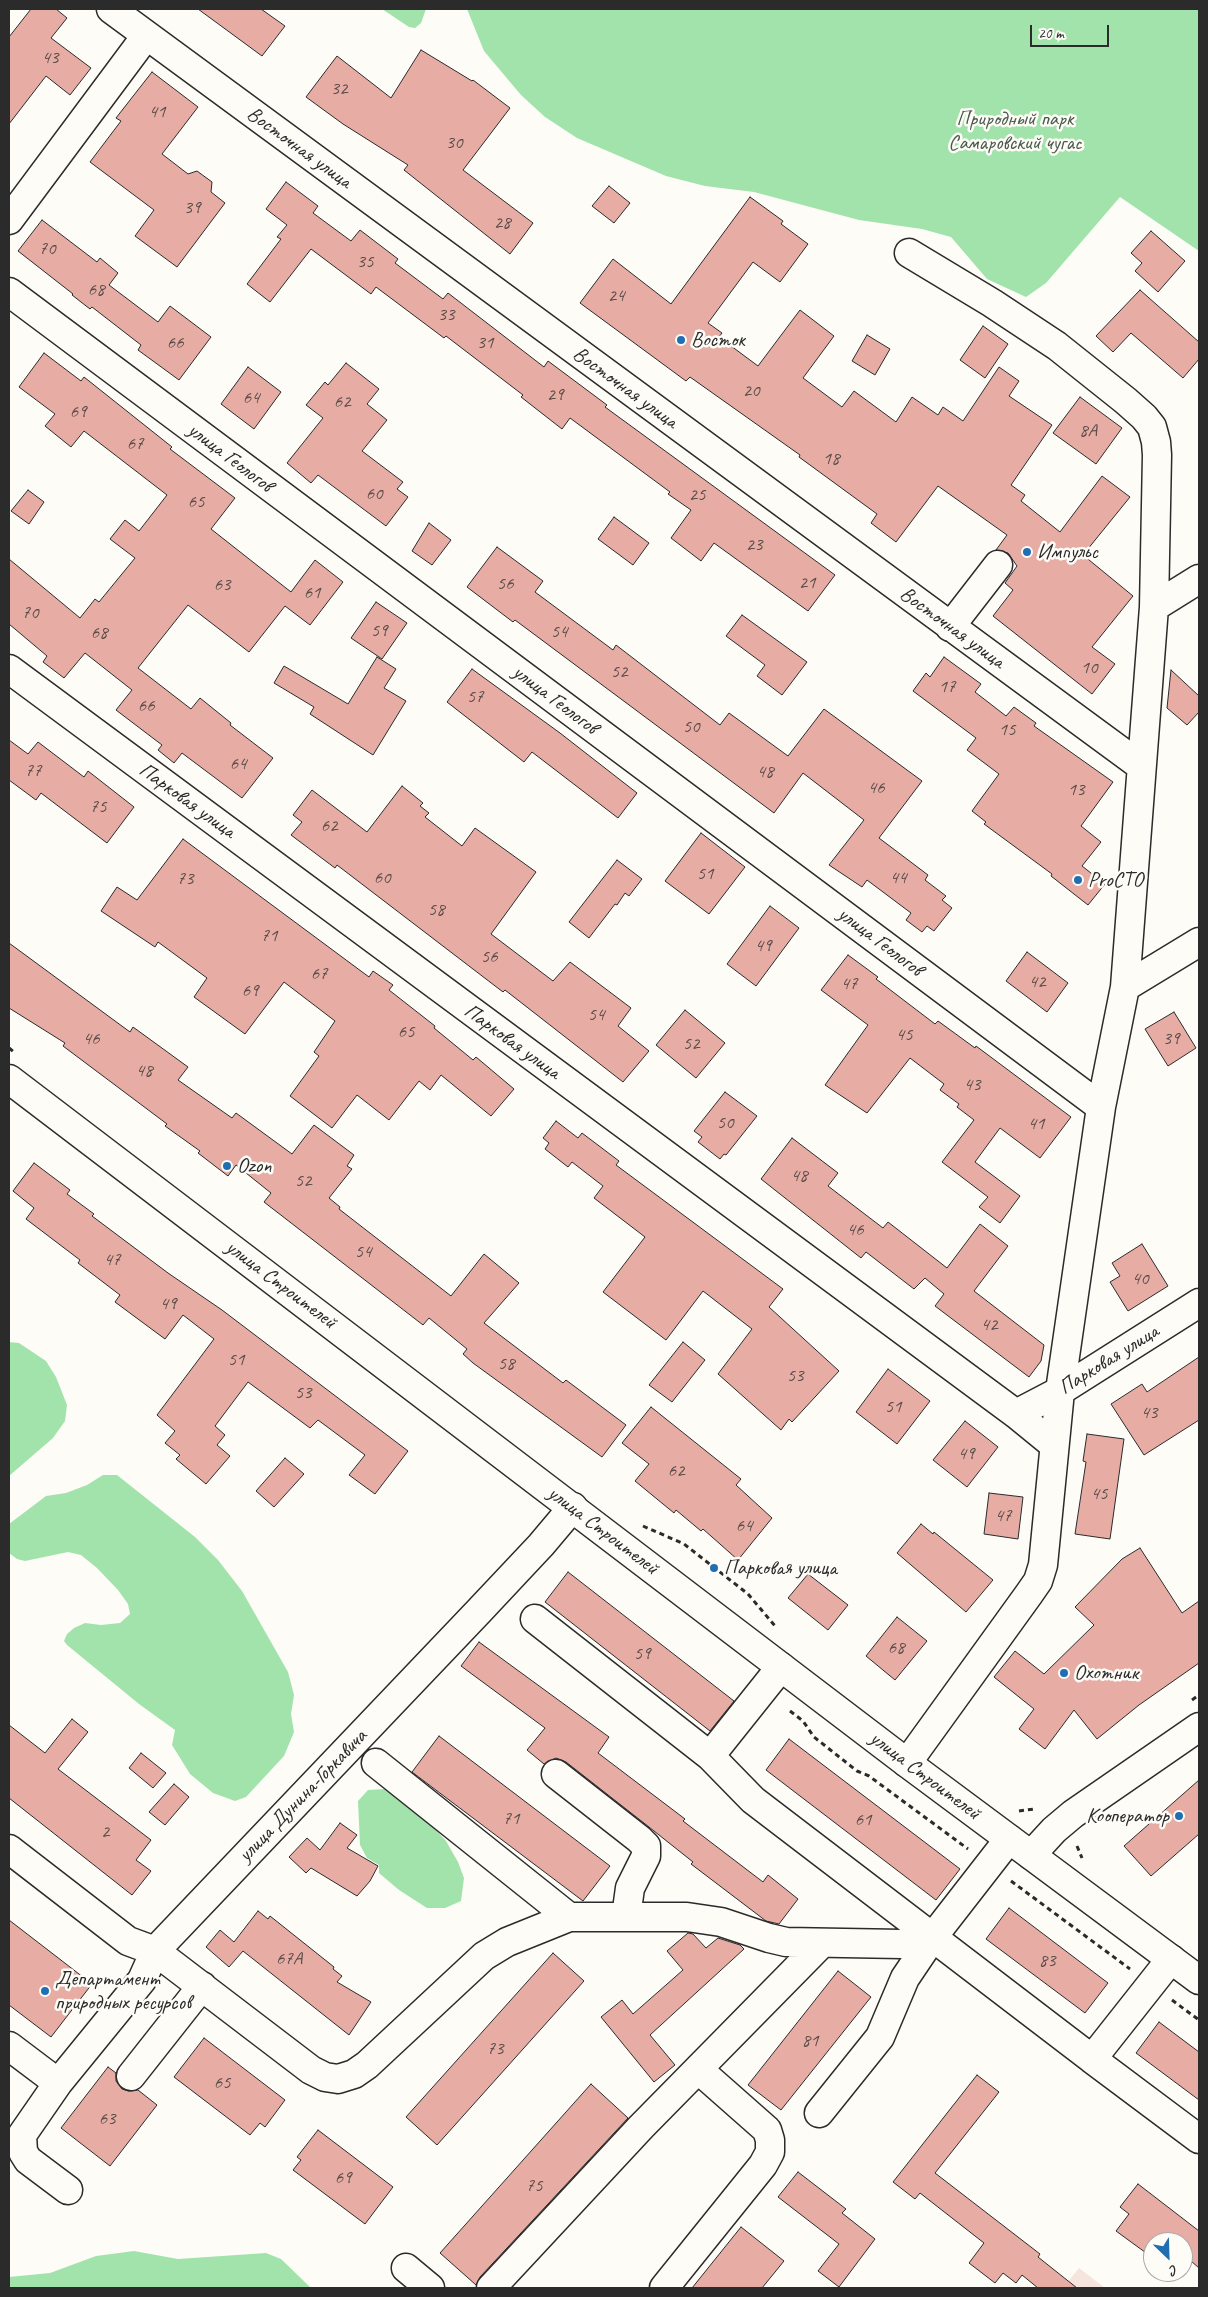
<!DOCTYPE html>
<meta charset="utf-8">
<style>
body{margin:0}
#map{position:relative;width:1208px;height:2297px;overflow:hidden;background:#fdfcf7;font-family:Caveat,sans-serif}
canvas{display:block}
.frame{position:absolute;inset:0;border:10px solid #2b2b2b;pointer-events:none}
.north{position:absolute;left:1143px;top:2232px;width:50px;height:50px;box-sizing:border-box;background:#fdfcf7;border:1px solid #a9a8a5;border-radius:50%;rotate:156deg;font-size:14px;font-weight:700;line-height:20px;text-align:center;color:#2b2b2b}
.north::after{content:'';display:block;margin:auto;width:18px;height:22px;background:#1f6fb2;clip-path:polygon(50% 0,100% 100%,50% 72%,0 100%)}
.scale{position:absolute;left:1030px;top:25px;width:79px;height:22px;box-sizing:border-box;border:2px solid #2b2b2b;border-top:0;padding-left:6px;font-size:15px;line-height:18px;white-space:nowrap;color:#2b2b2b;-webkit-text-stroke:4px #fdfcf7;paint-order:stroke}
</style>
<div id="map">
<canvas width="1208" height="2297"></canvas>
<div class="frame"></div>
<div class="north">С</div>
<div class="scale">20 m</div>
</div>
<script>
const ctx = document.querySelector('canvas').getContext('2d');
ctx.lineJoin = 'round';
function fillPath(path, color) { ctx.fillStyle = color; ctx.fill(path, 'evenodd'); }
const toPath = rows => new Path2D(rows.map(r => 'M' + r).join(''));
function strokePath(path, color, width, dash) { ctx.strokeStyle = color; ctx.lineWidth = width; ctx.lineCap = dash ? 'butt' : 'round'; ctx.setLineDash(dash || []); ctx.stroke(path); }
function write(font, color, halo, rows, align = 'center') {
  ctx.font = font + ' Caveat,sans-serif'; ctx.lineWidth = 5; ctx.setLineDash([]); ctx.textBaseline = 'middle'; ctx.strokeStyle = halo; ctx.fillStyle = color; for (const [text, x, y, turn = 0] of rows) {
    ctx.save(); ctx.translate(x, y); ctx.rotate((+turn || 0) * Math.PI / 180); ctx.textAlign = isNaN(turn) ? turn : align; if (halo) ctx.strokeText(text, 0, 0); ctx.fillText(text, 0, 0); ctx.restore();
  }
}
fillPath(toPath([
 [1079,2268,1105,2288,1063,2288]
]), '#f6e4de');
fillPath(toPath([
 [382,9,426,9,421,23,415,28,409,27],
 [467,9,1199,9,1199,251,1120,197,1046,283,1026,297,987,279,951,237,922,229,859,220,754,192,705,186,666,176,577,138,545,117,521,95,484,51],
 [9,1342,19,1343,46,1361,56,1377,67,1405,65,1421,53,1438,9,1476],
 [103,1475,117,1475,195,1537,218,1560,242,1591,288,1672,294,1695,291,1714,294,1732,284,1756,246,1797,235,1801,213,1793,190,1774,172,1745,175,1730,139,1704,67,1645,64,1641,67,1634,74,1628,85,1623,101,1625,120,1623,130,1614,128,1604,118,1590,97,1568,81,1555,68,1552,25,1561,17,1559,9,1553,9,1524,46,1496,66,1493,87,1485],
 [385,1789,423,1816,446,1841,458,1862,464,1878,461,1901,445,1908,427,1908,399,1890,379,1873,379,1865,367,1858,360,1845,358,1801,368,1790],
 [134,2251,178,2259,266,2253,281,2259,311,2288,9,2288,9,2277,50,2273,96,2256]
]), '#a2e3ac');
const building = toPath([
 [31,9,56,9,67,18,51,38,91,68,70,95,46,76,9,124,9,37,31,9],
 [198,9,261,9,285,26,262,56,198,9],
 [421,50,472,81,473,80,510,108,463,170,533,223,510,254,404,170,408,165,343,124,306,97,337,56,391,98,421,50],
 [152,72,198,107,162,154,188,174,197,171,212,182,211,192,225,203,177,267,135,236,154,210,90,162,121,121,116,118,152,72],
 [286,182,318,206,313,213,351,241,360,230,398,259,395,263,443,299,448,293,544,367,548,361,607,405,605,407,835,575,808,611,714,543,701,561,671,538,691,510,668,494,670,492,570,418,562,429,521,397,523,395,446,336,444,338,376,287,371,294,311,249,270,302,247,284,281,239,277,237,287,225,266,209,286,182],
 [609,186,630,203,614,223,592,206,609,186],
 [750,197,783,221,781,224,808,244,780,282,753,262,708,323,722,333,719,337,758,366,800,310,834,336,803,378,842,407,854,391,896,422,912,397,938,415,943,407,963,421,999,367,1019,381,1009,396,1052,425,1011,485,1025,495,1021,501,1060,532,1102,476,1130,497,1083,555,1133,596,1092,647,1115,664,1092,694,993,616,1013,590,1005,583,1017,566,1008,553,996,550,1007,535,938,486,896,542,871,523,877,514,799,457,800,455,690,377,686,381,580,303,613,259,671,304,750,197],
 [42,220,97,262,100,258,118,273,109,285,158,322,170,306,211,337,179,380,138,350,141,345,92,307,90,309,72,295,73,294,18,251,42,220],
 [1151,231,1185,261,1158,292,1135,271,1142,263,1131,253,1151,231],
 [1140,290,1199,342,1199,359,1183,378,1131,333,1113,352,1096,336,1140,290],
 [983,326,1008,344,985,378,960,360,983,326],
 [867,335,890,349,875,375,852,361,867,335],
 [44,353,81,381,84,377,172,447,170,449,235,498,211,529,291,592,315,560,343,582,310,625,285,606,249,652,188,605,138,668,191,709,200,698,231,723,230,725,273,758,242,798,182,753,174,763,158,750,162,745,116,710,132,690,85,653,64,678,43,662,47,656,9,624,9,559,80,618,95,599,99,602,135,558,110,539,125,520,139,531,167,495,84,431,71,447,45,426,55,414,19,387,44,353],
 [346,363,379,389,367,404,387,420,362,451,403,482,397,489,408,497,386,526,318,475,311,483,287,463,323,418,306,405,325,382,328,385,346,363],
 [248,367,281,392,254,429,221,404,248,367],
 [1080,397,1122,428,1096,464,1053,433,1080,397],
 [28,490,44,502,29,524,11,511,28,490],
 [614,517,649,543,633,565,598,539,614,517],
 [429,523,451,540,432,565,412,551,429,523],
 [497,547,543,581,535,592,613,650,616,645,720,725,729,713,788,756,824,709,922,781,879,838,928,875,925,880,946,896,942,900,952,908,934,931,927,926,922,932,906,920,911,913,867,880,862,887,829,865,864,820,803,773,774,813,515,620,513,622,467,587,497,547],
 [376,602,407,623,382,659,351,638,376,602],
 [742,615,807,662,782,695,757,676,765,665,726,636,742,615],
 [377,657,396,669,384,688,406,701,373,755,310,714,314,707,274,683,284,666,348,704,377,657],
 [944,657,981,684,975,692,1006,716,1014,707,1036,723,1034,726,1113,782,1081,826,1101,842,1082,866,1105,884,1088,905,1051,876,1052,874,984,824,986,822,972,811,999,774,967,750,976,738,913,691,926,673,930,677,944,657],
 [472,669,560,733,637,793,618,818,532,752,524,762,447,702,472,669],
 [1171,670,1199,696,1199,712,1187,725,1167,708,1171,670],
 [9,740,28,754,38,742,84,777,88,771,134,807,107,843,41,793,36,800,9,780,9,740],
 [402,786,423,803,420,806,429,813,425,817,462,846,475,828,536,872,491,934,553,981,570,962,631,1008,618,1026,649,1051,623,1082,505,990,503,992,337,865,335,868,291,835,302,822,293,815,312,790,367,832,402,786],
 [701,833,745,867,709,914,665,881,701,833],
 [183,839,369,977,373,971,393,985,389,990,435,1026,434,1028,473,1060,476,1057,514,1089,491,1116,441,1075,430,1090,419,1081,389,1120,357,1095,332,1128,290,1096,319,1056,314,1052,335,1021,284,982,245,1034,194,997,207,978,158,942,155,947,101,911,117,887,137,900,183,839],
 [617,860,642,879,629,896,625,893,617,905,615,904,589,938,569,922,617,860],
 [770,906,799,928,756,986,727,964,770,906],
 [9,943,130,1032,133,1027,188,1067,178,1080,232,1118,236,1113,292,1154,314,1125,354,1155,347,1166,352,1169,329,1198,340,1207,339,1209,451,1296,484,1254,519,1283,484,1323,563,1383,566,1380,626,1425,602,1457,473,1363,463,1354,467,1349,429,1318,423,1325,264,1202,271,1193,236,1165,228,1176,198,1153,200,1151,165,1126,167,1124,63,1046,65,1043,9,1008,9,943],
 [1027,952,1068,983,1047,1012,1006,981,1027,952],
 [848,955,878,977,876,979,935,1024,938,1021,975,1048,976,1046,1071,1117,1040,1158,1000,1128,975,1162,1020,1196,1000,1223,979,1207,988,1197,942,1162,974,1120,957,1107,959,1104,940,1090,944,1084,910,1058,867,1113,825,1085,868,1025,821,990,848,955],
 [685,1010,725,1043,696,1078,656,1045,685,1010],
 [1174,1012,1196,1048,1168,1066,1145,1029,1174,1012],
 [725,1092,757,1116,726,1155,724,1154,720,1159,698,1142,702,1137,694,1131,725,1092],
 [556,1121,578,1138,582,1133,619,1161,616,1165,783,1289,769,1307,839,1371,792,1422,789,1419,781,1430,718,1374,752,1329,703,1291,666,1340,603,1292,645,1237,594,1198,603,1186,572,1162,568,1167,545,1149,549,1143,543,1138,556,1121],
 [792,1138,838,1173,828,1186,883,1228,888,1222,947,1268,980,1224,1008,1246,974,1291,1044,1345,1041,1361,1029,1377,935,1306,944,1294,925,1278,914,1289,866,1252,861,1258,761,1179,792,1138],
 [34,1163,70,1190,67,1194,94,1214,92,1216,168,1273,222,1310,408,1451,375,1494,349,1475,365,1455,318,1420,310,1428,248,1382,215,1426,225,1435,217,1445,230,1456,206,1484,176,1459,180,1455,165,1443,175,1431,157,1415,214,1339,183,1315,165,1339,115,1302,120,1295,78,1263,80,1260,26,1219,34,1208,13,1191,34,1163],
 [1142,1244,1168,1286,1128,1311,1110,1282,1120,1276,1112,1263,1142,1244],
 [683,1342,705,1360,672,1402,649,1385,683,1342],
 [1199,1357,1199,1420,1144,1455,1111,1404,1142,1384,1147,1392,1199,1357],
 [888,1369,930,1401,897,1444,856,1412,888,1369],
 [651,1407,741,1479,736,1485,772,1518,738,1560,703,1529,701,1531,676,1510,674,1513,635,1481,649,1464,622,1443,651,1407],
 [965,1421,998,1447,967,1487,933,1460,965,1421],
 [1087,1434,1124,1439,1110,1539,1075,1534,1086,1462,1083,1461,1087,1434],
 [285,1458,304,1474,274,1507,256,1491,285,1458],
 [989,1493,1023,1497,1018,1539,984,1534,989,1493],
 [921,1524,933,1534,934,1532,993,1580,966,1612,897,1553,921,1524],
 [1140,1548,1182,1613,1199,1601,1199,1663,1139,1705,1097,1739,1074,1710,1045,1749,1019,1729,1034,1709,994,1677,1015,1651,1044,1674,1094,1625,1075,1607,1122,1559,1140,1548],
 [568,1572,734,1701,710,1731,545,1602,568,1572],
 [808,1574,848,1605,828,1630,788,1598,808,1574],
 [897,1617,927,1641,895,1680,866,1656,897,1617],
 [479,1642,609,1737,598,1753,685,1819,683,1821,763,1882,768,1875,798,1899,779,1924,766,1921,691,1864,693,1862,649,1827,566,1762,556,1758,544,1764,527,1750,545,1728,461,1666,479,1642],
 [72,1719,88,1732,58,1769,151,1840,136,1860,151,1871,132,1895,9,1798,9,1725,45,1753,72,1719],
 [439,1736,610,1866,583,1901,412,1772,439,1736],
 [789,1739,960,1869,936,1900,766,1770,789,1739],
 [141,1753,166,1773,153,1788,129,1768,141,1753],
 [1199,1780,1199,1834,1151,1876,1124,1846,1199,1780],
 [174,1784,189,1797,165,1825,149,1812,174,1784],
 [340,1823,357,1835,347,1848,378,1866,370,1881,357,1896,311,1868,306,1873,289,1857,307,1838,320,1850,340,1823],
 [1009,1908,1108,1983,1085,2013,986,1939,1009,1908],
 [258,1911,268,1919,270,1916,334,1967,333,1969,342,1976,337,1982,371,2002,349,2035,243,1951,229,1967,206,1947,220,1930,234,1942,258,1911],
 [9,1920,92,1984,51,2037,9,2005,9,1920],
 [688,1933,693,1934,706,1948,718,1938,740,1945,744,1949,650,2035,675,2065,654,2082,601,2017,622,2000,633,2014,683,1970,667,1951,688,1933],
 [553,1953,584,1981,437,2145,406,2117,553,1953],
 [838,1971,871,1997,781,2110,748,2085,838,1971],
 [1159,2022,1199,2052,1199,2100,1136,2053,1159,2022],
 [204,2038,285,2100,265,2127,260,2123,250,2135,174,2077,204,2038],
 [108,2067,116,2073,116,2081,122,2089,129,2091,138,2090,157,2105,110,2166,61,2128,108,2067],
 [977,2075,999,2092,935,2173,1040,2254,1038,2257,1077,2288,1038,2288,1022,2275,1016,2283,1003,2273,995,2283,969,2263,984,2243,920,2193,915,2199,893,2182,977,2075],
 [591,2084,628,2118,480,2277,476,2285,440,2253,591,2084],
 [318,2130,393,2187,365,2224,293,2170,301,2160,297,2157,318,2130],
 [798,2172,846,2209,842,2213,875,2239,839,2287,818,2271,839,2244,778,2197,798,2172],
 [1138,2184,1199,2231,1199,2268,1191,2261,1179,2278,1172,2272,1183,2272,1183,2242,1153,2242,1153,2258,1116,2231,1129,2214,1120,2207,1138,2184],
 [741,2227,784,2261,762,2288,692,2288,741,2227]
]);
fillPath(building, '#e7ada4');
strokePath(building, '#2b2b2b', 1);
const minor = toPath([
 [111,9,1141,766],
 [9,220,146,36],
 [9,292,1101,1107],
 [1154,607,1199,579],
 [950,627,998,565],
 [9,669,1016,1414,1054,1445],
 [1125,987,1199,942],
 [1016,1414,1060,1391,1199,1303],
 [535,1619,710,1756,753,1800,1092,2059],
 [710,1756,781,1667],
 [376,1763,569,1917],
 [907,1763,1029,1594,1038,1581,1043,1565,1060,1391,1101,1107,1125,987,1154,607,1157,455,1156,442,1152,427,1144,417,1126,401,1057,346,992,303,909,253],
 [556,1774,639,1839,646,1846,646,1856,630,1888,626,1917],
 [9,1849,128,1941,155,1951,479,1611,541,1545,573,1507],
 [1031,1855,1054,1830,1073,1814,1199,1727],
 [1171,1959,1092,2059,1199,2139],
 [9,2046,58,2083],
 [131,2076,202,1986],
 [819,2113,880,2037,905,1978,932,1938],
 [68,2190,28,2160,23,2152,22,2135,58,2083,142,1980,155,1951,311,2070,325,2077,338,2079,354,2074,367,2065,484,1956,507,1942,569,1917,687,1917,721,1922,769,1938,786,1942,902,1944,932,1938,1009,1839],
 [406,2268,430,2288],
 [491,2288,641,2127,822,1943],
 [664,2288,763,2165,770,2152,770,2140,767,2130,699,2070]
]);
const major = toPath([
 [9,1079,907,1763,1199,1980]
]);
strokePath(minor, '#2b2b2b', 31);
strokePath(major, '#2b2b2b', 31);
strokePath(toPath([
 [9,1048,15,1053],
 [643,1526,684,1544,748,1594,775,1626],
 [1192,1700,1199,1695],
 [790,1711,803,1721,814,1737,857,1771,869,1776,968,1849],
 [1019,1811,1034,1809],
 [1077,1846,1082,1858],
 [1011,1881,1130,1969],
 [1172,2000,1199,2020]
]), '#2b2b2b', 3, [5, 4]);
strokePath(minor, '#fdfcf7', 28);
strokePath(major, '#fdfcf7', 28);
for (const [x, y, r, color] of [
 [681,340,5,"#1f6fb2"],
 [1027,552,5,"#1f6fb2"],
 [1078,880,5,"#1f6fb2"],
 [227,1166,5,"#1f6fb2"],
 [714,1568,5,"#1f6fb2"],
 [1064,1673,5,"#1f6fb2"],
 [1179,1816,5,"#1f6fb2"],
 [45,1991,5,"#1f6fb2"]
]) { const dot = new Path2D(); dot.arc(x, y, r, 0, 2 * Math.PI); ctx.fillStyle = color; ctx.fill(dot); strokePath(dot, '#fdfcf7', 2); }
write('19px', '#5a4c49', null, [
 ["43",50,58],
 ["32",339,89],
 ["41",157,112],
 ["30",454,143],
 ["39",192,208],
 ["28",502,223],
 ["70",47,249],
 ["35",365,262],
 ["68",96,290],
 ["24",616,296],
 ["33",446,315],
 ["66",175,343],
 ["31",485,343],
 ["20",751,391],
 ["29",555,395],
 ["64",251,398],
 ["62",342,402],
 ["69",78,412],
 ["8А",1088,431],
 ["67",135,444],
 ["18",831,459],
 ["60",374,494],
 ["25",697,495],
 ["65",196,502],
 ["23",754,545],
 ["21",807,583],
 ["56",505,584],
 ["63",222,585],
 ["61",312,593],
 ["70",30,613],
 ["59",379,631],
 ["54",559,632],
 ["68",99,633],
 ["10",1089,668],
 ["52",619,672],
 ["17",947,687],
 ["57",475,697],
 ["66",146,706],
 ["50",691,727],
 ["15",1007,730],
 ["64",238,764],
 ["77",33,771],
 ["48",765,772],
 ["46",876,788],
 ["13",1076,790],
 ["75",98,807],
 ["62",329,826],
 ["51",705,874],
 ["60",382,878],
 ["44",898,878],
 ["73",185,879],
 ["58",436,910],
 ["71",269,936],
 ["49",763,946],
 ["56",489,957],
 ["67",319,974],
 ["42",1037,982],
 ["47",849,984],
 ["69",250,991],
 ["54",596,1015],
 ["65",406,1032],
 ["45",904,1035],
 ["46",91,1039],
 ["39",1171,1039],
 ["52",691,1044],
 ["48",144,1071],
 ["43",972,1085],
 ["50",725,1123],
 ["41",1036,1124],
 ["48",799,1176],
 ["52",303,1181],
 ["46",855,1230],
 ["54",363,1252],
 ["47",112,1260],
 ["40",1140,1279],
 ["49",168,1304],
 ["42",989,1325],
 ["51",236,1360],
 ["58",506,1364],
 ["53",795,1376],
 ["53",303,1393],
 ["51",893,1407],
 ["43",1149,1413],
 ["49",966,1454],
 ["62",676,1471],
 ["45",1099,1494],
 ["47",1003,1516],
 ["64",744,1526],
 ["68",896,1648],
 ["59",642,1654],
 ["71",511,1819],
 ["61",863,1820],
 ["2",105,1832],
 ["67А",289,1959],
 ["83",1047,1961],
 ["81",810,2041],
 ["73",495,2049],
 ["65",222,2083],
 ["63",107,2119],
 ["69",343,2178],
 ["75",534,2186]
]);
write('21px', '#49594b', '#fdfcf7', [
 ["Природный парк",1015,119],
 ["Самаровский чугас",1015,143]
]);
write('21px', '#2b2b2b', '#fdfcf7', [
 ["Восточная улица",299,148,36],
 ["Восточная улица",625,388,36],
 ["улица Геологов",230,458,37],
 ["Восточная улица",952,628,36],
 ["улица Геологов",555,700,37],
 ["Парковая улица",187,801,36],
 ["улица Геологов",880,942,37],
 ["Парковая улица",512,1042,36],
 ["улица Строителей",281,1285,37],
 ["Парковая улица",1109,1360,-32],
 ["улица Строителей",603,1531,37],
 ["улица Строителей",925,1776,37],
 ["улица Дунина-Горкавича",303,1796,-46]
]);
write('21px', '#2b2b2b', '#fdfcf7', [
 ["Восток",691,340],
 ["Импульс",1037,552],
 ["ProСТО",1088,880],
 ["Ozon",237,1166],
 ["Парковая улица",724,1568],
 ["Охотник",1074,1673],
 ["Кооператор",1169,1816,"right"],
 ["Департамент",55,1979],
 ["природных ресурсов",55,2003]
], 'left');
</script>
